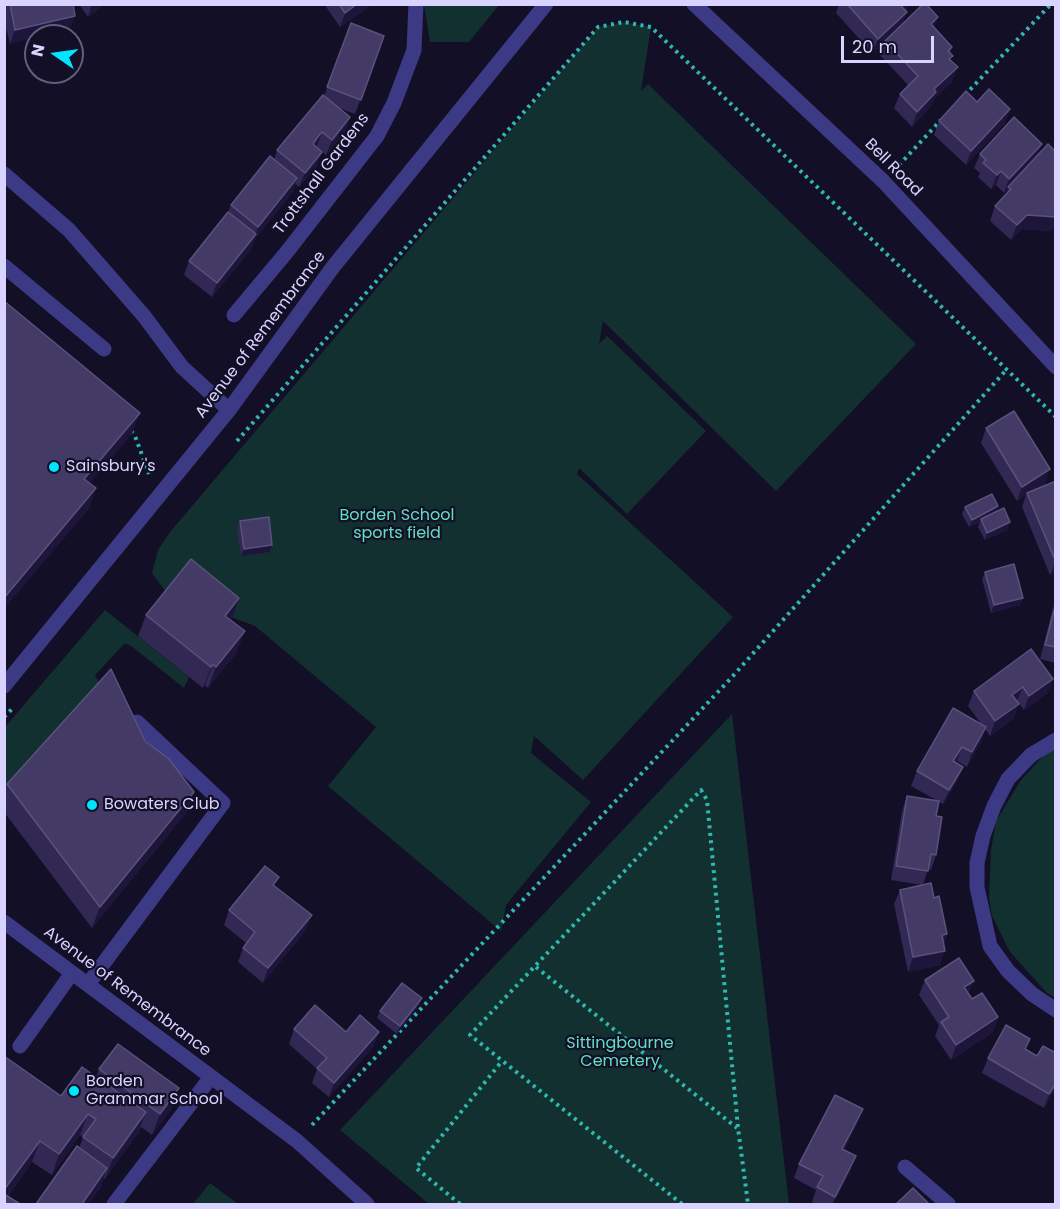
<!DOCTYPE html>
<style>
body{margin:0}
#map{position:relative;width:1060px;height:1209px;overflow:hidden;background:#130f26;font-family:Poppins,sans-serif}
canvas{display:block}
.frame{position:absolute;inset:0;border:6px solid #d9d4ff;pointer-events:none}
.north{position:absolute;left:24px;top:24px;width:60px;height:60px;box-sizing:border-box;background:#130f26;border:2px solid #625e7d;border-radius:50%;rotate:283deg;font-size:16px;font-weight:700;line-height:24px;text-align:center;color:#d9d4ff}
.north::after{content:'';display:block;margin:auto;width:21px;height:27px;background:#00e5ff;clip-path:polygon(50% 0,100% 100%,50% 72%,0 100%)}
.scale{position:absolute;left:841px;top:36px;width:93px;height:27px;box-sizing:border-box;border:3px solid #d9d4ff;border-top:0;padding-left:8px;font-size:18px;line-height:21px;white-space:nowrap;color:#d9d4ff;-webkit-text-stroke:4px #130f26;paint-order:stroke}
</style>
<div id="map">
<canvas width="1060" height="1209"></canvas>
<div class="frame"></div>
<div class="north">N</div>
<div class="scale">20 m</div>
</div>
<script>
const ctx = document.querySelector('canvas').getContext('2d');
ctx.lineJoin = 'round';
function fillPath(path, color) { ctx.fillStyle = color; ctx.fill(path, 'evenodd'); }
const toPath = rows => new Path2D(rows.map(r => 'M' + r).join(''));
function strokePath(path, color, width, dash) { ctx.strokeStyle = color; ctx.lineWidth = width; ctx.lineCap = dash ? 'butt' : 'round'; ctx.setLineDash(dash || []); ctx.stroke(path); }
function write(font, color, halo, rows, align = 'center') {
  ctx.font = font + ' Poppins,sans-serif'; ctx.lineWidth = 4.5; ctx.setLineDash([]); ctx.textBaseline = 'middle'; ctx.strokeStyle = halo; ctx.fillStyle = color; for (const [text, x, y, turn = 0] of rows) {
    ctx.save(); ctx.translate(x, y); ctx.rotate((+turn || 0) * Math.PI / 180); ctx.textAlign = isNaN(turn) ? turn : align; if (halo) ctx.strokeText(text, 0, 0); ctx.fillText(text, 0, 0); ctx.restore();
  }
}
fillPath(toPath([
 [424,5,424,4,499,5,469,42,430,42],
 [624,22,651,27,641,91,648,84,916,344,776,491,603,321,599,344,607,336,706,431,627,514,579,468,577,474,733,617,583,780,534,736,531,753,591,802,506,905,501,931,328,786,376,727,255,626,166,592,152,573,158,550,170,532,598,27],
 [105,610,189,677,184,688,130,645,124,644,95,675,103,690,5,799,5,727],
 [732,714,789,1204,429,1204,340,1130],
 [1055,748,1055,998,1047,993,1010,952,992,916,989,897,991,850,996,821,1021,780,1045,754],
 [210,1183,238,1204,193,1204]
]), '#12302f');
strokePath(toPath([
 [965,95,1051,4],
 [899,165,941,120],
 [131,431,135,436,149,474],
 [237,441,598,27,624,22,651,27,1056,417],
 [4,717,12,709],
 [536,967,737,1128],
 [312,1125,732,677,1007,369],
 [460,1204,416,1168,502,1061],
 [682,1204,470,1035,701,790,707,800,738,1128,748,1204]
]), '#2fb8b0', 4, [3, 4.5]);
strokePath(toPath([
 [694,4,883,181,1056,367],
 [4,174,69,230,144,316,182,367,229,410],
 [4,266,104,349],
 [234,315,286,253,377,136,394,103,414,50,416,4],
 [4,686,229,410,333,267,546,4],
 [1056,740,1031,755,1008,779,994,806,983,836,977,863,977,887,990,946,1008,971,1032,994,1056,1010],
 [4,922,297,1141,367,1204],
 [88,984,223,803,137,722],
 [20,1046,72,973],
 [905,1167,948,1204],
 [114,1204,211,1077]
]), '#3d3a85', 15);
fillPath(toPath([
 [4,4,73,4,70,30,46,36,36,36,10,44,4,20],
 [79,4,105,4,88,17],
 [324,4,370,4,370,6,340,27],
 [839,4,908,4,905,10,907,12,902,24,934,28,952,47,950,53,952,82,934,99,931,106,912,127,894,108,900,94,908,85,880,55,885,42,872,53,836,13],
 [351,23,384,36,355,114,339,108,350,117,345,132,326,155,316,147,317,166,299,187,295,184,292,193,254,240,251,249,212,297,184,275,189,261,228,212,231,205,274,160,277,150,324,96],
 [977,102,1010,109,1005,123,966,165,934,135,939,121],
 [1056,152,1056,226,1050,231,1022,229,1011,240,990,221,995,206,1006,195,1008,189,1004,193,996,185,991,189,978,177,980,173,974,168,980,154,1038,155],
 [986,428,1045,484,1036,489,1056,481,1056,572,1050,575,1022,507,1026,495,1017,501,981,443],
 [998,506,996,512,1007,530,985,540,978,527,980,522,969,527,962,514,965,507],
 [240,521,272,545,270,552,241,556,237,528],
 [985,572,1023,598,1020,605,991,613,982,579],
 [1056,596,1056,663,1040,659],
 [146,615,232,619,231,620,237,652,208,688,205,685,203,688,138,636],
 [1031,649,1048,693,1024,710,1017,701,1014,718,990,736,985,729,981,742,967,767,957,761,956,763,957,781,943,804,939,802,936,816,936,855,931,870,928,869,923,885,934,898,947,934,944,943,940,965,908,972,894,904,900,890,922,885,891,880,902,811,907,796,938,801,911,786,917,771,982,725,968,706,974,691],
 [145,741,194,792,186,813,92,928,4,812,4,791,7,784],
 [276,887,306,930,263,983,238,962,243,948,246,943,224,925,229,910],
 [925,980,969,994,972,999,998,1017,993,1032,951,1060,935,1036,939,1025,919,995],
 [419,1006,397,1034,377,1018,380,1011],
 [294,1029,346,1032,374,1046,329,1097,312,1083,317,1069,289,1044],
 [1027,1050,1037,1056,1056,1053,1056,1088,1044,1108,982,1073,988,1058],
 [4,1056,61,1096,96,1077,99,1069,179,1088,171,1109,152,1135,141,1127,138,1133,105,1179,104,1178,100,1189,79,1148,83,1137,80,1135,52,1175,32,1162,8,1196,4,1204],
 [857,1124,844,1150,851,1170,833,1204,817,1204,812,1202,816,1190,794,1178,799,1164]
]), '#312854');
fillPath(toPath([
 [92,4,105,4,88,17],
 [357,4,370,4,370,6,340,27,345,13],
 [901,4,908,4,907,9,895,20],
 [907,12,901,27,872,53,878,39],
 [75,16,70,30,46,36,36,36,36,38,10,44,15,30],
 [938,17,933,31,931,24],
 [958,67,952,82,934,99,931,106,912,127,917,112,934,89],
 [1010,109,1005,123,966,165,971,151],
 [350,117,345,132,326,155,332,140],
 [322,132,317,146,307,158,313,144],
 [1042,144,1037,158,1004,193,1009,179],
 [322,152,317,166,299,187,305,173],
 [1001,171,996,185,991,189,997,175],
 [297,178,292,193,254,240,251,249,212,297,217,283,255,235,258,227],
 [1027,215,1056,217,1056,226,1050,231,1022,229,1011,240,1017,225],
 [140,413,132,434,76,500,84,479],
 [1050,469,1045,484,1027,494,1027,493,1026,495,1017,501,1022,487],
 [96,488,89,509,4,609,4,598],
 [998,506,996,514,981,519,980,522,969,527,972,520],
 [1010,522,1007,530,985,540,987,533],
 [272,545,270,552,241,556,244,549],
 [1056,560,1056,572,1050,575],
 [239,598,232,619,218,637,225,616],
 [1023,598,1020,605,991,613,994,605],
 [245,631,237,652,208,688,216,667],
 [213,664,205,685,203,688,211,667],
 [1053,679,1048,693,1024,710,1029,696],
 [1023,687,1017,701,1007,709,1012,695],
 [1019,704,1014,718,990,736,995,721],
 [986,727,981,742,967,767,972,752],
 [962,747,957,761,948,776,953,761],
 [963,767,957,781,943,804,949,790],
 [194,792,186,813,92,928,100,907],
 [312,915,306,930,263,983,268,968],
 [947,934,942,949,942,935],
 [945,951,940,965,908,972,913,957],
 [974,981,968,995,964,987],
 [422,998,419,1006,397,1034,400,1026],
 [998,1017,993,1032,951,1060,956,1045],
 [379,1032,374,1046,329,1097,334,1083],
 [1056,1083,1056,1088,1044,1108,1049,1094],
 [179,1088,171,1109,152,1135,160,1114],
 [863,1109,857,1124,837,1163,842,1149],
 [146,1112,138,1133,105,1179,113,1158],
 [88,1114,80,1135,52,1175,59,1154],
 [40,1141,32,1162,4,1201,4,1190],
 [856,1156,851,1170,833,1204,832,1204,835,1197],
 [107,1168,100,1189,89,1204,82,1204]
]), '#1d163a');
const building = toPath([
 [10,4,73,4,75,16,15,30,10,4],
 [339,4,357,4,345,13,339,4],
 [847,4,901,4,900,5,907,12,878,39,847,4],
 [923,4,926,4,938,17,931,24,952,47,948,51,953,56,949,59,958,67,934,89,936,92,917,112,900,94,918,76,885,41,923,4],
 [351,23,384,36,361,100,327,87,351,23],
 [989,89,1010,109,971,151,939,121,966,91,977,102,989,89],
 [323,95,350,117,332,140,322,132,317,138,313,144,322,152,305,173,277,150,323,95],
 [1014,117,1042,144,1009,179,1001,171,997,175,983,163,986,160,980,154,1014,117],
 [1048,144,1056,152,1056,217,1027,215,1017,225,995,206,1011,189,1008,187,1048,144],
 [270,156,297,178,258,227,231,205,270,156],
 [228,212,256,234,217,283,189,261,228,212],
 [4,301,140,413,84,479,96,488,4,598,4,301],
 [1014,411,1050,469,1022,487,986,428,1014,411],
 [1056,481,1056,560,1055,560,1027,493,1056,481],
 [992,494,998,506,972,520,965,507,992,494],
 [1004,508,1010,522,987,533,981,519,1004,508],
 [269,517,272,545,244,549,240,521,269,517],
 [191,559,239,598,225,616,245,631,216,667,213,664,211,667,146,615,191,559],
 [1014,564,1023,598,994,605,985,572,1014,564],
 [1056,603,1056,647,1045,645,1056,603],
 [1031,649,1053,679,1029,696,1023,687,1012,695,1019,704,995,721,974,691,1031,649],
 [111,669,145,741,169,759,194,792,100,907,7,784,111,669],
 [953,708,986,727,972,752,962,747,953,761,963,767,949,790,917,771,953,708],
 [907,796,939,801,936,816,942,817,936,855,931,854,928,871,896,866,907,796],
 [265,866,279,877,273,885,312,915,268,968,243,948,255,932,229,910,265,866],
 [931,883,934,898,939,896,947,934,942,935,945,951,913,957,900,890,931,883],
 [959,958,974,981,964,987,972,999,982,993,998,1017,956,1045,941,1022,949,1017,925,980,959,958],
 [402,983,422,998,400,1026,380,1011,402,983],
 [315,1005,346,1032,360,1015,379,1032,334,1083,317,1068,327,1058,294,1029,315,1005],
 [1006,1025,1030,1039,1025,1049,1037,1056,1043,1046,1056,1053,1056,1083,1049,1094,988,1058,1006,1025],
 [118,1044,179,1088,160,1114,99,1069,118,1044],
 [4,1056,61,1096,82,1067,146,1112,113,1158,83,1137,96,1119,88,1114,59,1154,40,1141,4,1190,4,1056],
 [835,1095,863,1109,842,1149,856,1156,835,1197,817,1187,823,1176,799,1164,835,1095],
 [77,1146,107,1168,82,1204,36,1204,77,1146],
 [913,1188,929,1204,896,1204,913,1188],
 [4,1194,20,1204,4,1204,4,1194]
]);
fillPath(building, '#433a66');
strokePath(building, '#5a527e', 1.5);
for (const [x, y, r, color] of [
 [54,467,6,"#00e5ff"],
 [92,805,6,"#00e5ff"],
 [74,1091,6,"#00e5ff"]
]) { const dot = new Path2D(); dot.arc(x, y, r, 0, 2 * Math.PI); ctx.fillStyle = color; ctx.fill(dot); strokePath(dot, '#130f26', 2); }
write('16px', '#d9d4ff', '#130f26', [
 ["Bell Road",893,168,45],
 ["Trottshall Gardens",322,174,-53],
 ["Avenue of Remembrance",261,335,-53],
 ["Avenue of Remembrance",127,992,37]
]);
write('16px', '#d9d4ff', '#130f26', [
 ["Sainsbury's",66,467],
 ["Bowaters Club",104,805],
 ["Borden",86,1082],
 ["Grammar School",86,1100]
], 'left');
write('16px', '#5fe0c0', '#130f26', [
 ["Borden School",397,516],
 ["sports field",397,534],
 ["Sittingbourne",620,1044],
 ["Cemetery",620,1062]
]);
</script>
